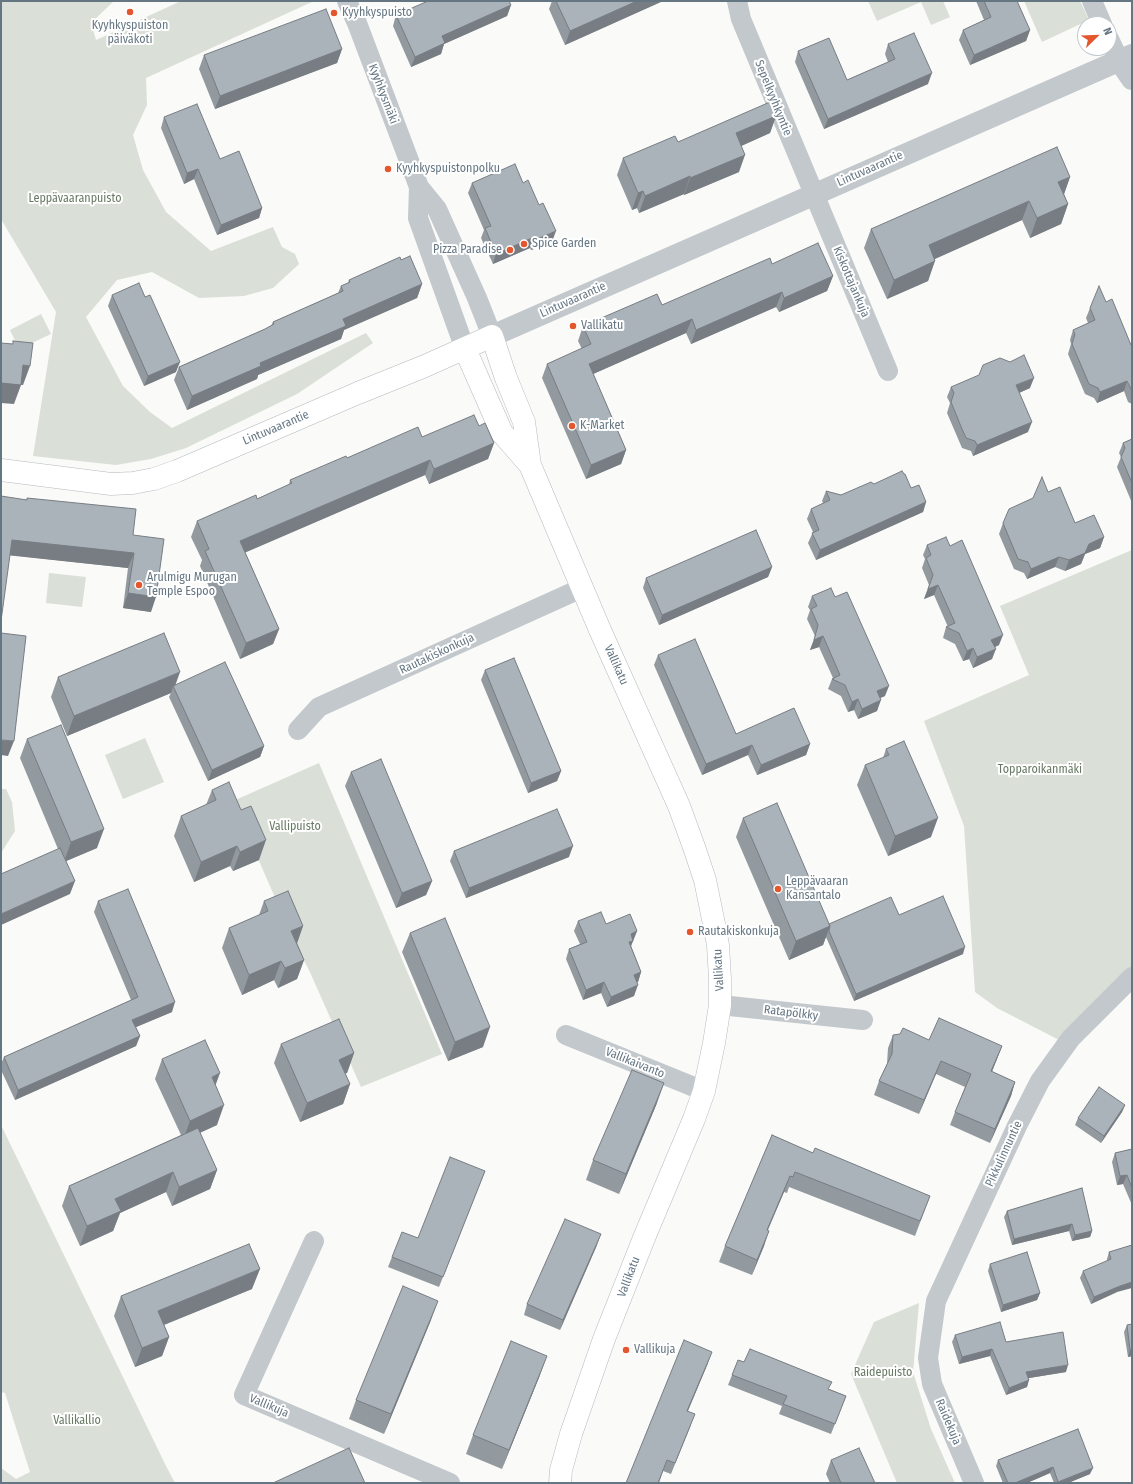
<!DOCTYPE html>
<meta charset="utf-8">
<style>
body{margin:0}
#map{position:relative;width:1133px;height:1484px;overflow:hidden;background:#fafaf8;font-family:"Fira Sans Condensed",sans-serif}
canvas{display:block}
.frame{position:absolute;inset:0;border:2px solid #657683;pointer-events:none}
.north{position:absolute;left:1077px;top:16px;width:40px;height:40px;box-sizing:border-box;background:#fff;border:1px solid #c1c8cd;border-radius:50%;rotate:67deg;font-size:11px;font-weight:700;line-height:16px;text-align:center;color:#657683}
.north::after{content:'';display:block;margin:auto;width:14px;height:18px;background:#e4572e;clip-path:polygon(50% 0,100% 100%,50% 72%,0 100%)}
</style>
<div id="map">
<canvas width="1133" height="1484"></canvas>
<div class="frame"></div>
<div class="north">N</div>
</div>
<script>
const ctx = document.querySelector('canvas').getContext('2d');
ctx.lineJoin = 'round';
function fillPath(path, color) { ctx.fillStyle = color; ctx.fill(path, 'evenodd'); }
const toPath = rows => new Path2D(rows.map(r => 'M' + r).join(''));
function strokePath(path, color, width, dash) { ctx.strokeStyle = color; ctx.lineWidth = width; ctx.lineCap = dash ? 'butt' : 'round'; ctx.setLineDash(dash || []); ctx.stroke(path); }
function write(font, color, halo, rows, align = 'center') {
  ctx.font = font + ' "Fira Sans Condensed",sans-serif'; ctx.lineWidth = 4; ctx.setLineDash([]); ctx.textBaseline = 'middle'; ctx.strokeStyle = halo; ctx.fillStyle = color; for (const [text, x, y, turn = 0] of rows) {
    ctx.save(); ctx.translate(x, y); ctx.rotate((+turn || 0) * Math.PI / 180); ctx.textAlign = isNaN(turn) ? turn : align; if (halo) ctx.strokeText(text, 0, 0); ctx.fillText(text, 0, 0); ctx.restore();
  }
}
fillPath(toPath([
 [1,1,114,1,91,23,96,40,181,1,314,1,146,78,147,105,133,135,143,170,166,212,211,251,273,227,282,247,295,254,299,264,273,288,244,296,199,298,152,272,117,280,86,317,123,386,150,412,172,428,366,333,373,343,297,394,186,448,151,459,116,465,33,456,56,312,1,219],
 [868,1,943,1,950,17,931,25,921,2,877,21],
 [1024,1,1080,1,1089,20,1042,42],
 [41,314,51,334,19,349,10,330],
 [1132,550,1132,967,1063,1042,997,1008,975,992,964,826,924,721,1029,675,1000,606],
 [49,573,86,577,82,607,46,603],
 [145,738,164,782,123,799,105,755],
 [319,763,442,1054,361,1087,309,970,296,946,233,801],
 [1,789,6,789,12,802,15,831,1,853],
 [1,1125,166,1466,175,1483,1,1483,1,1468,16,1479,30,1472,5,1393,1,1392],
 [919,1303,913,1372,931,1429,955,1483,897,1483,851,1374,874,1322]
]), '#dadfd7');
const secondary = toPath([
 [465,349,502,433,530,465],
 [1,470,111,484,133,483,154,479,177,471,358,393,425,366,492,336,506,378,524,422,530,465,600,630,679,806,694,847,705,880,714,924,718,945,720,979,720,1005,714,1043,704,1091,694,1119,644,1238,604,1339,571,1434,561,1470,560,1483]
]);
strokePath(secondary, '#b3babf', 23);
strokePath(toPath([
 [347,1,357,23,419,187,437,209,477,298,492,336],
 [737,1,741,19,888,371],
 [1092,1,1102,24],
 [1109,39,1119,60],
 [419,187,418,218,465,349],
 [298,730,319,707,582,588],
 [720,1005,863,1020],
 [566,1035,704,1091],
 [314,1241,244,1395,450,1483],
 [974,1483,932,1384,928,1358,936,1301,1017,1126,1040,1081,1071,1038,1132,977]
]), '#c3c8cc', 20);
strokePath(toPath([
 [1119,60,1132,79],
 [492,336,1132,55]
]), '#c3c8cc', 22);
strokePath(secondary, '#fff', 22);
fillPath(toPath([
 [552,1,663,1,565,45,549,9],
 [976,1,1017,1,1030,30,1026,41,970,65,959,40,963,30,984,20],
 [511,5,507,16,444,44,441,54,411,67,393,26,396,15],
 [888,44,928,84,824,129,795,62,798,51,847,80,888,62,885,54],
 [342,49,337,63,215,109,199,69,204,55],
 [776,116,770,133,741,146,739,172,684,195,684,194,639,213,637,208,632,210,617,175,623,158,678,142],
 [164,117,220,159,262,208,259,218,217,235,194,179,184,184,161,128],
 [1070,177,1064,194,1068,204,1061,224,1030,238,1022,220,935,259,928,281,887,299,864,248,871,229],
 [472,183,523,183,552,242,531,250,530,248,493,264,481,238,484,230,468,193],
 [401,260,422,284,417,298,344,330,341,339,258,375,257,379,187,410,174,380,179,367,265,329,271,326,273,322,338,293,341,286,348,283,349,280],
 [772,264,833,276,827,291,779,312,776,307,691,344,686,333,593,374,626,450,621,464,586,479,542,378,547,364,582,349,578,341,583,326,662,305],
 [112,295,145,297,176,372,144,386,108,306],
 [1106,302,1131,345,1132,345,1132,404,1128,402,1124,391,1097,403,1094,398,1085,394,1068,354,1071,344,1070,340,1073,330,1088,323,1086,318,1090,308],
 [951,387,1030,388,1019,393,1028,432,973,456,971,451,962,448,947,413,950,403,947,397],
 [479,426,494,443,488,459,429,484,425,475,245,552,279,629,273,644,240,659,200,566,202,560,191,537,197,521,257,499,289,485,290,480,347,458,422,437],
 [1132,439,1132,503,1117,467,1121,457,1119,453,1123,443],
 [874,484,911,488,926,502,923,512,816,560,808,543,813,532,807,519,811,509,823,503,822,501,826,491,841,495],
 [1048,492,1075,523,1104,537,1100,548,1085,554,1081,564,1065,571,1055,567,1027,579,1024,573,1014,569,999,534,1003,523],
 [1,496,133,535,151,612,123,608,128,568,10,555],
 [927,545,999,645,995,647,992,659,973,668,969,659,963,661,955,644,943,638,946,627,948,627,934,595,924,599,929,585,922,568,925,559,923,555],
 [772,567,768,577,659,625,643,588,646,578],
 [812,596,835,597,885,696,880,698,877,711,858,719,854,710,848,712,841,696,828,689,832,679,833,678,819,647,810,650,815,636,807,619,810,610,808,607],
 [658,655,736,734,810,744,806,755,757,775,748,755,702,775,654,665],
 [485,670,561,771,557,781,528,793,481,680],
 [58,677,176,685,264,746,260,757,208,781,169,697,171,693,67,736,51,697],
 [27,739,97,848,66,861,70,894,58,849,20,758],
 [886,749,931,837,888,856,857,785,865,765,883,758],
 [351,772,432,881,426,895,396,908,345,786],
 [212,790,259,860,233,871,230,866,194,882,174,836,181,816,206,805],
 [743,818,829,924,899,915,963,954,854,1001,826,937,823,945,789,960,736,837],
 [454,851,569,857,466,898,450,861],
 [98,901,172,1012,136,1027,140,1036,136,1046,15,1100,1,1070,1,1064,4,1057,131,1000,94,912],
 [264,901,303,926,297,943,304,960,297,979,278,988,274,980,242,995,222,948,229,928,259,915],
 [578,921,606,924,637,931,631,946,641,972,638,982,637,982,634,996,607,1007,601,993,583,1000,566,959,569,949,580,944,574,931],
 [410,933,483,1047,448,1061,402,952],
 [893,1035,929,1040,1002,1046,992,1072,1015,1082,1011,1096,990,1143,950,1125,955,1112,965,1087,936,1074,919,1114,874,1095,879,1081,887,1064,888,1048],
 [281,1044,354,1053,347,1073,345,1073,350,1084,343,1104,300,1122,274,1063],
 [162,1059,216,1086,217,1125,200,1133,217,1170,210,1189,172,1206,166,1192,120,1213,113,1231,80,1246,62,1206,69,1186,181,1135,155,1079],
 [657,1103,619,1194,586,1180,593,1160],
 [1125,1105,1122,1112,1101,1143,1075,1125,1078,1118],
 [772,1135,813,1153,930,1196,915,1236,789,1187,787,1193,784,1192,768,1230,764,1246,752,1275,719,1262,725,1246],
 [1132,1149,1132,1205,1123,1184,1117,1185,1112,1162,1115,1153],
 [485,1171,439,1287,388,1267,392,1257,418,1238],
 [1082,1188,1092,1231,1090,1237,1072,1241,1069,1231,1012,1245,1004,1217,1007,1211],
 [597,1245,560,1330,524,1315,527,1304],
 [1132,1245,1117,1292,1091,1304,1080,1278,1083,1271,1107,1261,1107,1259,1109,1252],
 [990,1264,1040,1293,1037,1300,1001,1312,988,1271],
 [252,1289,164,1325,169,1337,162,1356,135,1367,114,1316,121,1296],
 [431,1320,384,1434,349,1419,356,1400],
 [1132,1324,1132,1356,1128,1357,1124,1332,1127,1325],
 [955,1335,1006,1342,1066,1372,1029,1378,1027,1387,1006,1395,990,1356,959,1364,952,1342],
 [738,1360,829,1389,846,1396,831,1434,779,1414,782,1406,728,1385],
 [708,1363,688,1411,691,1425,671,1474,663,1471,659,1483,626,1483],
 [540,1375,502,1469,466,1454,473,1435],
 [1078,1429,1090,1474,1068,1483,1054,1483,1050,1473,1027,1483,1003,1483,996,1466,998,1460],
 [831,1460,875,1483,830,1483,826,1474]
]), '#929a9f');
fillPath(toPath([
 [637,1,663,1,565,45,570,31],
 [511,5,507,16,444,44,441,54,411,67,415,57,442,36],
 [1030,30,1026,41,970,65,974,55],
 [342,49,337,63,215,109,220,96],
 [932,73,928,84,824,129,828,119],
 [776,116,770,133,730,151,736,133],
 [745,155,739,172,684,195,690,178],
 [198,169,194,179,184,184,187,173],
 [690,176,684,194,639,213,645,196],
 [1070,177,1063,197,1058,182],
 [643,191,637,208,632,210,638,193],
 [1029,201,1022,220,921,265,929,245],
 [1068,204,1061,224,1030,238,1037,218],
 [262,208,259,218,217,235,221,225],
 [556,231,552,242,531,250,535,240],
 [534,237,530,248,493,264,496,254],
 [935,261,928,281,887,299,894,280],
 [833,276,827,291,779,312,784,298],
 [422,284,417,298,344,330,341,339,258,375,257,379,187,410,192,396,260,363,343,319],
 [782,292,776,307,691,344,696,330],
 [692,319,686,333,584,378,589,364],
 [180,362,176,372,144,386,148,376],
 [23,365,30,366,23,385,21,385,14,404,1,403,1,383],
 [1034,378,1030,388,1012,396,1016,385],
 [1127,381,1124,391,1097,403,1100,392],
 [1032,422,1028,432,973,456,977,445],
 [494,443,488,459,429,484,434,469],
 [626,450,621,464,586,479,591,465],
 [430,460,425,475,235,557,240,541],
 [926,502,923,512,816,560,820,550],
 [1104,537,1100,548,1085,554,1081,564,1065,571,1069,560,1089,544],
 [12,540,134,553,128,568,6,555],
 [1059,557,1055,567,1027,579,1031,569],
 [772,567,768,577,659,625,662,615],
 [938,585,934,595,924,599,928,589],
 [128,593,156,597,151,612,123,608],
 [279,629,273,644,240,659,246,643],
 [1003,635,999,645,988,650,991,640],
 [823,636,819,647,810,650,814,640],
 [973,648,969,659,963,661,967,651],
 [996,649,992,659,973,668,977,657],
 [180,672,174,689,173,686,171,693,67,736,74,716],
 [889,686,885,696,873,701,877,691],
 [858,699,854,710,848,712,852,702],
 [881,700,877,711,858,719,862,709],
 [1,740,14,741,8,756,1,755],
 [810,744,806,755,757,775,761,765],
 [752,745,748,755,702,775,706,764],
 [264,746,260,757,208,781,212,770],
 [561,771,557,781,528,793,531,783],
 [938,818,931,837,888,856,895,836],
 [104,829,97,848,64,862,71,842],
 [266,840,259,860,233,871,240,852],
 [237,846,230,866,194,882,201,862],
 [573,846,569,857,466,898,469,888],
 [75,881,70,894,1,925,1,914],
 [432,881,426,895,396,908,402,893],
 [303,926,296,946,291,931],
 [830,926,823,945,789,960,796,941],
 [637,931,629,951,626,953,631,934],
 [965,947,963,954,854,1001,856,994],
 [304,960,297,979,278,988,285,968],
 [281,961,274,980,242,995,249,975],
 [641,972,638,982,630,985,634,975],
 [604,982,601,993,583,1000,586,990],
 [638,985,634,996,607,1007,611,997],
 [175,1002,172,1012,129,1030,132,1020],
 [490,1027,483,1047,448,1061,455,1042],
 [140,1036,136,1046,15,1100,18,1090],
 [1002,1046,997,1059,986,1085,991,1071],
 [354,1053,347,1073,332,1079,339,1060],
 [941,1061,936,1074,919,1114,924,1100],
 [220,1073,213,1092,212,1077],
 [1015,1082,1011,1096,990,1143,995,1129],
 [664,1083,657,1103,619,1194,626,1174],
 [350,1084,343,1104,300,1122,307,1103],
 [224,1105,217,1125,183,1140,190,1121],
 [1125,1105,1122,1112,1101,1143,1104,1136],
 [217,1170,210,1189,172,1206,179,1187],
 [173,1172,166,1192,120,1213,113,1231,80,1246,87,1226,115,1199],
 [1127,1175,1123,1184,1117,1185,1120,1176],
 [790,1176,784,1192,761,1245,767,1230],
 [1072,1224,1069,1231,1012,1245,1014,1239],
 [769,1231,764,1246,752,1275,757,1260],
 [1092,1231,1090,1237,1072,1241,1075,1235],
 [601,1234,597,1245,560,1330,563,1320],
 [260,1269,252,1289,151,1330,158,1311],
 [1132,1282,1132,1288,1117,1292,1091,1304,1094,1297,1120,1286],
 [1040,1293,1037,1300,1001,1312,1003,1305],
 [438,1301,431,1320,384,1434,391,1414],
 [169,1337,162,1356,135,1367,142,1348],
 [992,1349,990,1356,959,1364,962,1357],
 [1132,1349,1132,1356,1128,1357,1130,1350],
 [712,1352,708,1363,683,1422,687,1411],
 [547,1356,540,1375,502,1469,509,1450],
 [1068,1365,1066,1372,1023,1379,1026,1372],
 [1029,1380,1027,1387,1006,1395,1009,1388],
 [1053,1467,1050,1473,1027,1483,1015,1483],
 [1093,1468,1090,1474,1068,1483,1058,1483,1058,1482]
]), '#777d82');
const building = toPath([
 [428,1,509,1,511,5,442,36,445,43,415,57,396,15,428,1],
 [556,1,637,1,570,31,556,1],
 [984,1,1017,1,1030,30,974,55,963,30,991,17,984,1],
 [326,9,342,49,220,96,204,55,326,9],
 [914,33,932,73,828,119,798,51,829,38,847,80,895,59,888,44,914,33],
 [770,102,776,116,736,133,745,155,690,178,690,176,645,196,643,191,638,193,623,158,675,136,678,142,770,102],
 [197,104,220,159,239,151,262,208,221,225,198,169,187,173,164,117,197,104],
 [1057,147,1070,177,1058,182,1068,204,1037,218,1029,201,929,245,935,261,894,280,871,229,1057,147],
 [515,164,523,183,528,180,539,205,543,203,556,231,535,240,534,237,496,254,485,228,491,226,472,183,515,164],
 [818,243,833,276,784,298,782,292,696,330,692,319,589,364,626,450,591,465,547,364,591,344,583,326,657,294,662,305,770,258,772,264,818,243],
 [410,256,422,284,343,319,346,326,260,363,261,366,192,396,179,367,265,329,274,324,273,322,343,291,341,286,350,282,349,280,400,257,401,260,410,256],
 [139,283,145,297,150,295,180,362,148,376,112,295,139,283],
 [1099,286,1106,302,1112,299,1131,345,1132,345,1132,391,1127,381,1100,392,1098,388,1089,384,1072,344,1075,334,1073,330,1095,320,1090,308,1099,286],
 [13,341,33,343,30,366,23,365,21,385,1,383,1,343,13,344,13,341],
 [1024,355,1034,378,1016,385,1032,422,977,445,975,441,966,438,962,429,951,402,954,393,951,387,979,375,983,365,1000,358,1010,362,1024,355],
 [474,415,479,426,485,423,494,443,434,469,430,460,240,541,279,629,246,643,205,551,209,549,197,521,256,495,257,499,292,483,290,480,346,456,347,458,418,427,422,437,474,415],
 [1132,439,1132,483,1121,457,1125,448,1123,443,1132,439],
 [902,471,904,474,905,474,911,488,919,485,926,502,820,550,812,533,819,530,811,509,830,500,826,491,841,495,871,482,874,484,902,471],
 [1042,477,1048,492,1060,487,1075,523,1094,515,1104,537,1089,544,1085,553,1069,560,1059,557,1031,569,1028,562,1018,559,1003,523,1009,509,1033,498,1042,477],
 [1,496,27,500,27,498,136,509,133,535,164,539,156,597,128,593,134,553,12,540,1,621,1,496],
 [756,530,772,567,662,615,646,578,756,530],
 [946,537,950,546,962,540,1003,635,991,640,996,649,977,657,973,648,967,651,959,633,946,627,955,623,938,585,928,589,933,575,926,558,931,555,927,545,946,537],
 [831,588,835,597,847,592,889,686,877,691,881,700,862,709,858,699,852,702,845,685,832,679,840,675,823,636,814,640,818,625,811,609,817,606,812,596,831,588],
 [1,633,26,636,14,741,1,740,1,633],
 [164,633,180,672,74,716,58,677,164,633],
 [695,639,736,734,794,708,810,744,761,765,752,745,706,764,658,655,695,639],
 [514,658,561,771,531,783,485,670,514,658],
 [225,662,264,746,212,770,173,686,225,662],
 [61,725,104,829,71,842,27,739,61,725],
 [904,741,938,818,895,836,865,765,889,755,886,749,904,741],
 [381,759,432,881,402,893,351,772,381,759],
 [229,782,241,810,251,806,266,840,240,852,237,846,201,862,181,816,216,800,212,790,229,782],
 [777,803,830,926,796,941,743,818,777,803],
 [557,809,573,846,469,888,454,851,557,809],
 [60,848,75,881,1,914,1,874,60,848],
 [128,889,175,1002,132,1020,140,1036,18,1090,4,1057,138,997,98,901,128,889],
 [288,891,303,926,291,931,304,960,285,968,281,961,249,975,229,928,268,911,264,901,288,891],
 [943,896,965,947,856,994,829,931,830,926,829,924,891,897,899,915,943,896],
 [601,912,606,924,630,914,637,931,631,934,633,941,629,942,641,972,634,975,638,985,611,997,604,982,586,990,569,949,587,942,578,921,601,912],
 [445,918,490,1027,455,1042,410,933,445,918],
 [939,1018,1002,1046,991,1071,1015,1082,995,1129,955,1112,971,1074,941,1061,924,1100,879,1081,892,1054,893,1035,900,1034,903,1028,929,1040,939,1018],
 [339,1019,354,1053,339,1060,350,1084,307,1103,281,1044,339,1019],
 [205,1040,220,1073,212,1077,224,1105,190,1121,162,1059,205,1040],
 [632,1070,664,1083,626,1174,593,1160,632,1070],
 [1099,1087,1125,1105,1104,1136,1078,1118,1099,1087],
 [198,1128,217,1170,179,1187,173,1172,115,1199,121,1211,87,1226,69,1186,198,1128],
 [772,1135,813,1153,815,1148,930,1196,920,1221,795,1172,793,1177,790,1176,767,1230,769,1231,757,1260,725,1246,772,1135],
 [1132,1149,1132,1188,1127,1175,1120,1176,1115,1153,1132,1149],
 [450,1157,485,1171,443,1277,392,1257,402,1232,418,1238,450,1157],
 [1082,1188,1092,1231,1075,1235,1072,1224,1014,1239,1007,1211,1082,1188],
 [565,1219,601,1234,563,1320,527,1304,565,1219],
 [249,1244,260,1269,158,1311,169,1337,142,1348,121,1296,249,1244],
 [1132,1245,1132,1282,1120,1286,1094,1297,1083,1271,1111,1259,1109,1252,1132,1245],
 [1027,1252,1040,1293,1003,1305,990,1264,1027,1252],
 [403,1286,438,1301,391,1414,356,1400,403,1286],
 [1000,1322,1006,1342,1063,1332,1068,1365,1026,1372,1029,1380,1009,1388,992,1349,962,1357,955,1335,1000,1322],
 [1132,1324,1132,1349,1130,1350,1127,1325,1132,1324],
 [684,1340,712,1352,687,1411,695,1414,675,1463,667,1460,658,1483,626,1483,684,1340],
 [511,1341,547,1356,509,1450,473,1435,511,1341],
 [750,1349,832,1382,828,1389,846,1396,835,1424,783,1404,787,1396,732,1375,738,1360,744,1362,750,1349],
 [1078,1429,1093,1468,1058,1482,1053,1467,1015,1483,1008,1483,998,1460,1078,1429],
 [349,1448,365,1483,273,1483,349,1448],
 [859,1448,875,1483,841,1483,831,1460,859,1448]
]);
fillPath(building, '#aab3b9');
strokePath(building, '#777d82', 1);
for (const [x, y, r, color] of [
 [130,12,4,"#e4572e"],
 [334,13,4,"#e4572e"],
 [388,169,4,"#e4572e"],
 [524,244,4,"#e4572e"],
 [510,250,4,"#e4572e"],
 [573,326,4,"#e4572e"],
 [572,426,4,"#e4572e"],
 [139,585,4,"#e4572e"],
 [778,889,4,"#e4572e"],
 [690,932,4,"#e4572e"],
 [626,1350,4,"#e4572e"]
]) { const dot = new Path2D(); dot.arc(x, y, r, 0, 2 * Math.PI); ctx.fillStyle = color; ctx.fill(dot); strokePath(dot, '#fff', 1.5); }
write('12px', '#657683', '#fff', [
 ["Kyyhkyspuisto",342,13],
 ["Kyyhkyspuiston",130,26,"center"],
 ["päiväkoti",130,40,"center"],
 ["Kyyhkyspuistonpolku",396,169],
 ["Spice Garden",532,244],
 ["Pizza Paradise",502,250,"right"],
 ["Vallikatu",581,326],
 ["K-Market",580,426],
 ["Arulmigu Murugan",147,578],
 ["Temple Espoo",147,592],
 ["Leppävaaran",786,882],
 ["Kansantalo",786,896],
 ["Rautakiskonkuja",698,932],
 ["Vallikuja",634,1350]
], 'left');
write('12px', '#657683', '#fff', [
 ["Kyyhkysmäki",383,94,69],
 ["Sepelkyyhkyntie",773,98,68],
 ["Lintuvaarantie",870,169,-24],
 ["Kiskottajankuja",851,282,67],
 ["Lintuvaarantie",573,300,-24],
 ["Lintuvaarantie",276,428,-23],
 ["Rautakiskonkuja",437,654,-25],
 ["Vallikatu",616,665,66],
 ["Vallikatu",719,970,-93],
 ["Ratapölkky",791,1013,7],
 ["Vallikaivanto",635,1063,22],
 ["Pikkulinnuntie",1004,1154,-65],
 ["Vallikatu",629,1277,-69],
 ["Vallikuja",269,1406,23],
 ["Raidekuja",948,1422,67]
]);
write('12px', '#687a64', '#fff', [
 ["Leppävaaranpuisto",75,199],
 ["Topparoikanmäki",1040,770],
 ["Vallipuisto",295,827],
 ["Raidepuisto",883,1373],
 ["Vallikallio",77,1421]
]);
</script>
